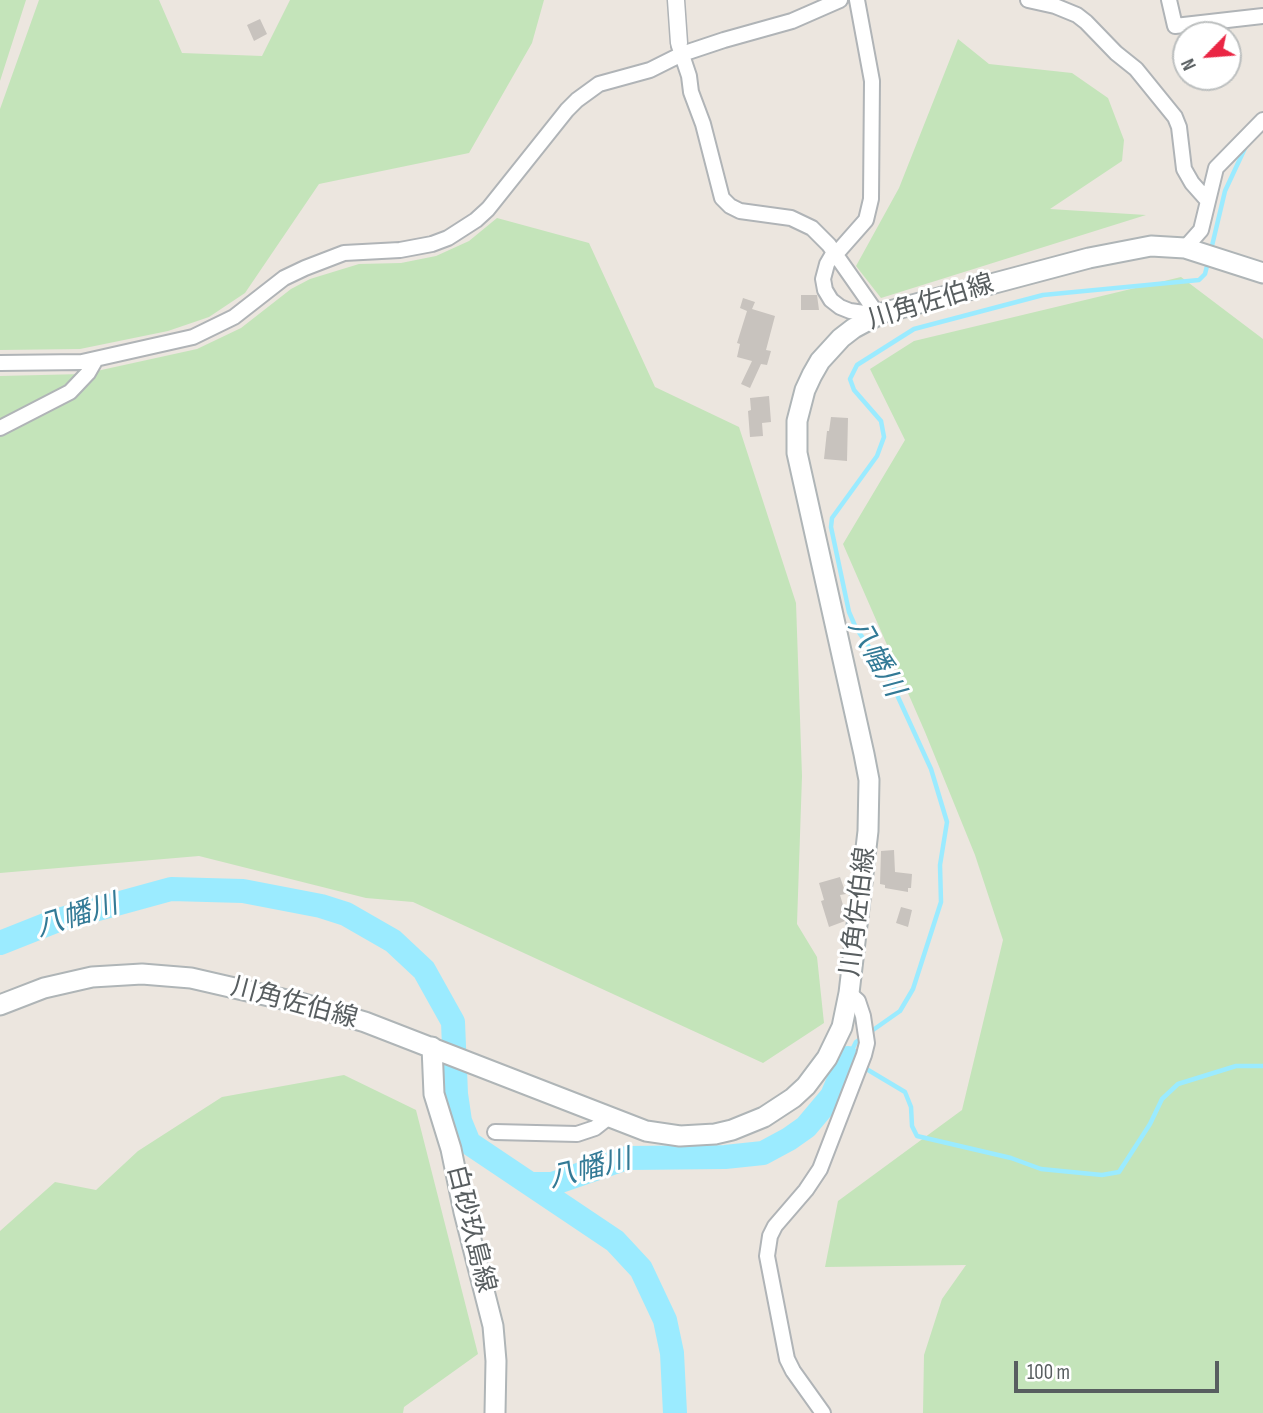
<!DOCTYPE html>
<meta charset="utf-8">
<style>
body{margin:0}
#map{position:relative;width:1263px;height:1413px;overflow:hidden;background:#ece6df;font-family:"Sofia Sans Condensed",sans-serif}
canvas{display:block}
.north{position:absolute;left:1172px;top:21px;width:70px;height:70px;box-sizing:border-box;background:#fff;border:2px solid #bcbfbf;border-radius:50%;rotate:245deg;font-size:19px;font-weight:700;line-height:28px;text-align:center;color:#585e60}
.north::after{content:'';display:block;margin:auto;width:24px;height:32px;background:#ea2644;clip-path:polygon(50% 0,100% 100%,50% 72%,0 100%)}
.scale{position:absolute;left:1014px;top:1361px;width:205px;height:32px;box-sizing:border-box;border:4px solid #585e60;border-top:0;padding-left:9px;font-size:21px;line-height:24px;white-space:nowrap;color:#585e60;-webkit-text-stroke:5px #fff;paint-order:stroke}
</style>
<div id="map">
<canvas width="1263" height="1413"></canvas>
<div class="north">N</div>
<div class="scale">100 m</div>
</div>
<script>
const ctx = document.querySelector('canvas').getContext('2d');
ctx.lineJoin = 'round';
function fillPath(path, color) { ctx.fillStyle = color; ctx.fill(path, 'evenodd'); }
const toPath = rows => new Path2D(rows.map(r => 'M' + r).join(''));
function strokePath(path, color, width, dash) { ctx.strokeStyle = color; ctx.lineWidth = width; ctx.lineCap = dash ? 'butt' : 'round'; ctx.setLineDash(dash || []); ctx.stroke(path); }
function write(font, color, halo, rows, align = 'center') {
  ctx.font = font + ' "Sofia Sans Condensed","Noto Sans JP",sans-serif'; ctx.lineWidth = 6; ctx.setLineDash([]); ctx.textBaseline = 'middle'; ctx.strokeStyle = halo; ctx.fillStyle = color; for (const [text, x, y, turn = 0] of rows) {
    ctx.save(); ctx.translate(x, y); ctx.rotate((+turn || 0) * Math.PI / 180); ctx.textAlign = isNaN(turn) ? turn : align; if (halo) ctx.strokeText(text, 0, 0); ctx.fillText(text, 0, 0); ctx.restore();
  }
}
fillPath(toPath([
 [0,0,26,0,0,81],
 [39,0,159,0,182,53,262,56,290,0,544,0,532,43,469,153,319,184,245,293,209,317,168,331,80,349,0,350,0,109],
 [958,39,989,64,1072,73,1108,98,1124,140,1122,161,1050,209,1146,215,881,298,856,266,899,188],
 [497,218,589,243,655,387,739,427,796,603,802,776,797,924,817,957,824,1023,763,1063,413,902,366,898,199,856,0,873,0,376,83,374,197,349,241,328,291,289,310,279,359,264,401,263,436,256,469,241],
 [1181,277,1263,339,1263,1413,923,1413,924,1355,942,1299,966,1265,825,1267,838,1201,962,1110,1003,940,975,855,925,732,843,544,905,440,870,369,914,341],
 [344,1075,416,1110,478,1354,404,1407,403,1413,0,1413,0,1231,55,1182,96,1190,138,1151,222,1097]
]), '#c4e4ba');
strokePath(toPath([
 [1211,250,1225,191,1246,146],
 [1208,262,1205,274,1199,280,1043,295,914,329,857,365,850,379,854,390,881,421,884,437,877,456,832,518,831,527,849,612,856,628,887,673,931,769,947,822,940,865,941,902,913,989,900,1011,856,1042,848,1058,905,1092,911,1107,912,1126,917,1136,1011,1158,1041,1169,1102,1175,1119,1172,1150,1124,1162,1099,1178,1084,1236,1066,1263,1066]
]), '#9bebff', 4.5);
strokePath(toPath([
 [0,943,58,920,171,889,243,891,321,906,346,914,393,941,424,970,453,1022,456,1094,460,1121,469,1143,615,1241,641,1269,665,1320,672,1353,675,1413],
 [530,1184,552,1184,627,1158,725,1157,763,1153,789,1139,806,1127,832,1096,848,1058]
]), '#9bebff', 24);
fillPath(toPath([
 [260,19,267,34,254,41,247,25],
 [801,295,817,295,819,310,801,310],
 [743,298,755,302,752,309,775,316,766,350,771,351,767,365,761,364,750,388,741,384,752,361,737,357,740,344,737,343,747,311,740,308],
 [769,396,771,422,762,423,763,436,750,437,748,411,751,410,750,398],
 [831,417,848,418,847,461,824,459,827,431,829,431],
 [894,850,895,872,912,874,911,888,908,888,908,892,885,888,885,885,880,884,881,851],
 [840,877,846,894,840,895,846,915,845,921,829,927,821,901,824,900,819,883],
 [901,907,912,910,908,927,896,923]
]), '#c8c3be');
const minor = toPath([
 [1028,0,1055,6,1077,15,1086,22,1116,53,1136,69,1175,117,1179,127,1184,169,1192,183,1208,201],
 [1169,0,1175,26,1263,16],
 [679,46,689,76,691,92,703,124,722,198,730,206,740,211,791,218,812,228,829,245,878,315],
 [1185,248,1201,230,1216,168,1263,120],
 [834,252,827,264,823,279,825,290,831,300,840,307,850,311,878,315],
 [836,254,866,220,871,199,872,81,857,0],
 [0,363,82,362,193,337,234,317,284,278,305,268,344,253,400,250,432,244,448,238,476,220,488,209,567,110,577,100,599,84,650,70,682,54,724,40,792,21,840,0],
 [0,428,70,392,88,373,96,359],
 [495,1132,577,1134,595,1128,609,1117],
 [823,1413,793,1371,787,1359,767,1256,770,1236,775,1226,806,1190,820,1169,864,1055,867,1043,863,1016,858,1001,849,993]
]);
const tertiary = toPath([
 [676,0,679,43]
]);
const secondary = toPath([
 [0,1005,44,988,92,977,142,974,191,978,304,1004,365,1022,646,1131,680,1136,715,1134,732,1130,764,1117,793,1098,806,1086,827,1058,842,1027,849,993,868,831,869,780,864,754,797,453,797,421,805,390,812,375,820,361,841,338,854,328,882,313,1089,258,1151,246,1185,248,1263,273],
 [432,1047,434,1094,451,1149,464,1212,493,1326,496,1361,495,1413]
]);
strokePath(minor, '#b0b4b7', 18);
strokePath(tertiary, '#b0b4b7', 19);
strokePath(secondary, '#afb5b7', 23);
strokePath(minor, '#fff', 14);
strokePath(tertiary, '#fff', 16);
strokePath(secondary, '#fff', 19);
write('26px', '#585e60', '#fff', [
 ["川角佐伯線",931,303,-17],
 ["川角佐伯線",859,912,-83],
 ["川角佐伯線",294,1004,15],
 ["白砂玖島線",470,1229,76]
]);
write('italic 28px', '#337a96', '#fff', [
 ["八幡川",875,658,61],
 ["八幡川",77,917,-17],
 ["八幡川",590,1170,-14]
]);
</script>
